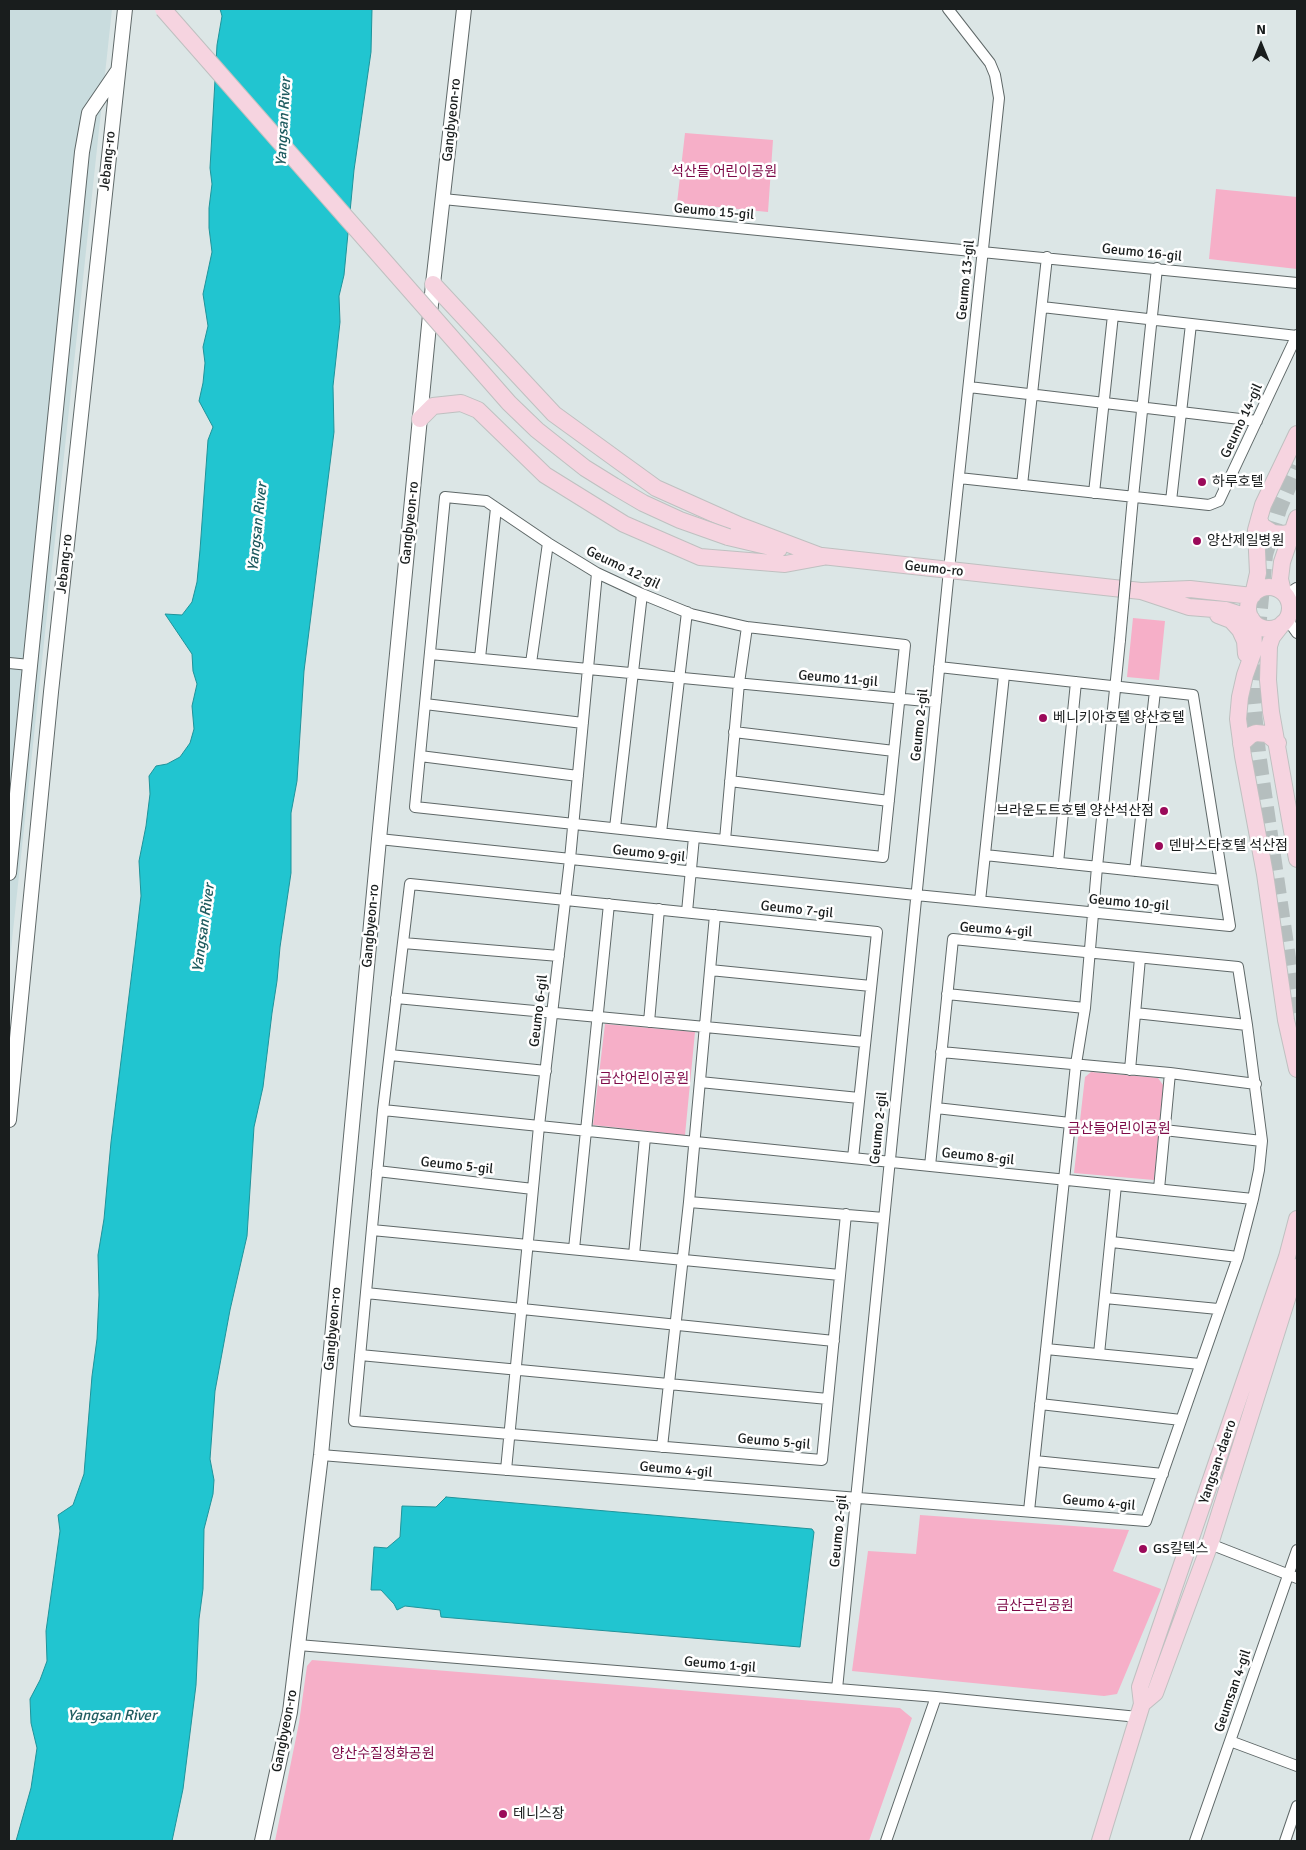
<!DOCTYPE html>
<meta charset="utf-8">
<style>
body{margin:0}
#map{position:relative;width:1306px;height:1850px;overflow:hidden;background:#dce6e6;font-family:Signika,sans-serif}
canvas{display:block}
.frame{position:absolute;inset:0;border:10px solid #191d1d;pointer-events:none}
.north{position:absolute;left:1236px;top:20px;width:50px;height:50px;-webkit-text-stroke:4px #fff;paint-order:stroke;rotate:0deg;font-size:14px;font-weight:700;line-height:20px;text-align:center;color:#191d1d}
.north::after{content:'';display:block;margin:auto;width:18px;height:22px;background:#191d1d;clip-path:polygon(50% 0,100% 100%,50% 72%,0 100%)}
</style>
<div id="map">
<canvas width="1306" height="1850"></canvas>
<div class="frame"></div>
<div class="north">N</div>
</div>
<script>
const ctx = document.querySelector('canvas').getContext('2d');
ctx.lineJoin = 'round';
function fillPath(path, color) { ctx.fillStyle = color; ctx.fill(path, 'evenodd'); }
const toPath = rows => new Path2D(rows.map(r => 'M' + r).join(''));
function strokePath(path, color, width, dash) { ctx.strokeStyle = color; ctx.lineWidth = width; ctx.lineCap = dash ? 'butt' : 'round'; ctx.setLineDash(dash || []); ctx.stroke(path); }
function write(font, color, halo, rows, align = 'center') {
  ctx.font = font + ' Signika,"Noto Sans KR",sans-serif'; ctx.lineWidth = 5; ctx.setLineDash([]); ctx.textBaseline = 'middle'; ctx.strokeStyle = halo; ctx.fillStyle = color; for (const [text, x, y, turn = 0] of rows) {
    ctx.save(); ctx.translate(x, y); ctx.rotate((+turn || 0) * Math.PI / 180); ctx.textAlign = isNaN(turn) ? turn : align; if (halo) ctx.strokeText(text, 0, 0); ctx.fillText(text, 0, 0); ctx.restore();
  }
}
fillPath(toPath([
 [9,9,112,9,9,968]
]), '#c9dcde');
fillPath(toPath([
 [685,133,773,140,768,212,677,203],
 [1216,189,1297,197,1297,269,1209,259],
 [1133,618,1165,621,1159,680,1127,677],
 [605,1024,695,1032,685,1135,593,1125],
 [1091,1072,1158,1078,1163,1085,1154,1180,1074,1173,1085,1077],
 [920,1515,1129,1530,1113,1571,1161,1589,1117,1694,1104,1696,852,1671,868,1551,916,1554],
 [312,1660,900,1708,912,1718,869,1841,275,1841,299,1723,307,1666]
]), '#f6afc8');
const water = toPath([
 [220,9,372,9,371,52,354,170,344,275,339,296,340,322,333,386,334,432,304,671,297,781,291,813,291,873,280,947,277,981,272,1013,263,1087,254,1127,247,1236,230,1310,215,1391,210,1459,214,1480,213,1494,204,1529,203,1589,199,1619,196,1685,183,1789,172,1841,16,1841,31,1788,37,1748,31,1723,30,1699,40,1680,47,1661,46,1631,60,1531,58,1515,73,1505,84,1474,92,1376,97,1339,99,1295,98,1255,104,1219,111,1142,136,939,141,896,139,861,146,826,150,794,149,776,156,766,167,764,180,757,190,743,194,729,192,706,197,684,193,671,192,654,165,614,182,615,192,602,197,582,200,550,208,440,213,427,199,401,203,383,205,363,203,347,208,326,203,294,212,252,209,228,209,208,212,184,210,168,217,45,222,16,220,9],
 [446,1497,812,1529,814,1532,800,1647,441,1617,440,1610,405,1606,397,1610,394,1604,381,1590,371,1590,374,1547,387,1548,400,1537,402,1506,436,1507,446,1497]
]);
fillPath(water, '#21c5d0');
strokePath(water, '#1f939a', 1);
strokePath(toPath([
 [1296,1013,1258,753,1253,702,1253,682,1265,555,1279,509,1297,466]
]), '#b5bebe', 16, [16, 8]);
const street = toPath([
 [443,199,1297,283],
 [1042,307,1297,336],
 [969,387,1257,421],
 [959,478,1209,505,1219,501,1297,335],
 [1022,485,1047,257],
 [1094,493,1113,315],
 [445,497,486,501,548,543,597,573,642,594,691,614,747,627,905,645,883,857,415,807,445,497],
 [1171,501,1191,324],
 [1127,562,1133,497,1157,268],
 [1289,601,1297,601],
 [1287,619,1297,633],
 [430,654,936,702],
 [480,658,496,508],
 [9,663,30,665],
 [531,663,548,543],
 [425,704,583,723],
 [734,732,894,751],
 [420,756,578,776],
 [730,781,889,801],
 [615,828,642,594],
 [661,833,687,612],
 [379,839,916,895,1230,926,1193,695,939,667],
 [725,840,739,683,747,627],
 [985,855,1222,880],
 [1058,863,1076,682],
 [1135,871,1155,691],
 [980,901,1004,675],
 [687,912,694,837],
 [403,943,559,956],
 [710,970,871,986],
 [947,994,1085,1008],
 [396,998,865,1042],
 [1135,1013,1247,1025],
 [649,1022,659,909],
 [941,1052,1170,1073,1256,1084],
 [390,1055,546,1071],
 [1130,1070,1140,958],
 [700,1082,859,1098],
 [936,1108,1070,1123],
 [383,1110,1253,1199],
 [1164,1130,1262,1141],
 [377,1171,533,1189],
 [1159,1189,1170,1073],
 [689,1202,884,1218],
 [846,1214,822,1460,354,1421,383,1110,410,884,877,932,853,1158],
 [372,1230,840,1275],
 [1112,1242,1238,1257],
 [574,1249,609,904],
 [634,1255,645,1137],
 [366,1293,834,1341],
 [1105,1298,1218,1309],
 [1046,1349,1200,1364],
 [1099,1354,1116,1185],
 [360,1355,828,1399],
 [1040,1404,1181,1420],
 [662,1447,689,1202,715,915],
 [321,1455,1146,1521,1238,1257,1253,1199,1259,1170,1262,1141,1247,1025,1238,967,953,939,930,1166],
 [1035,1461,1163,1474],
 [506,1470,539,1126,570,859,597,573],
 [1029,1511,1070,1123,1076,1064,1085,1008,1097,867,1120,640],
 [1210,1544,1297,1578],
 [298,1645,936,1697,1138,1717],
 [837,1689,949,570,999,98,995,75,990,63,948,9],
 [1230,1741,1297,1766],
 [886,1841,936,1697],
 [1195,1841,1297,1550],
 [1285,1841,1297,1806]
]);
const secondary = toPath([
 [1287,597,1297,590],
 [9,873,82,152,89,113,117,72],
 [9,1120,51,692,125,9],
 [262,1841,290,1712,321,1455,379,839,433,284,464,9]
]);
const primary = toPath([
 [433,284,554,414,656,488,741,526,823,557],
 [420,419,433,406,461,403,478,410,545,475,624,524,700,557,785,564,823,557],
 [1259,519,1262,526,1273,533,1283,534,1292,532],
 [728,537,779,549],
 [813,555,1141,591],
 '1248 608a21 21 0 1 1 42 0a21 21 0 1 1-42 0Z',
 [1283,592,1280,579,1282,562,1297,518],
 [1253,595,1258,573,1256,530,1259,519,1263,505,1297,434],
 [1218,615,1231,620,1240,630,1245,641,1246,654],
 [1251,618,1226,610,1189,607,1141,591,1190,589,1252,596],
 [1253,621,1254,650,1245,675,1240,697,1238,719,1243,756,1265,874,1286,1020,1297,1069],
 [1283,623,1272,637,1269,646,1268,680,1271,712,1297,859],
 [1241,744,1251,735,1256,733,1267,734,1278,743],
 [1142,1704,1155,1693,1210,1544,1297,1267],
 [1100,1841,1142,1704,1140,1687,1287,1257,1297,1219]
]);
strokePath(street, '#5f6868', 12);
strokePath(secondary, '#5f6868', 16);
strokePath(primary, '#bfc0c0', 18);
strokePath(street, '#fff', 10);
strokePath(secondary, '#fff', 14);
strokePath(primary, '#f6d4e0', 16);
const streetBridge = toPath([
 [1120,640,1127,562]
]);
const primaryBridge = toPath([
 [163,9,509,403,537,430,585,468,614,486,643,503,680,520,728,537]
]);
strokePath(streetBridge, '#5f6868', 12, []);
strokePath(primaryBridge, '#bfc0c0', 18, []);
strokePath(streetBridge, '#fff', 10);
strokePath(primaryBridge, '#f6d4e0', 16);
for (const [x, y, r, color] of [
 [1202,482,5,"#9b0a5a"],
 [1197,541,5,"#9b0a5a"],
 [1043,718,5,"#9b0a5a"],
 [1164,811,5,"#9b0a5a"],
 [1159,846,5,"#9b0a5a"],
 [1143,1549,5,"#9b0a5a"],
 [503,1814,5,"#9b0a5a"]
]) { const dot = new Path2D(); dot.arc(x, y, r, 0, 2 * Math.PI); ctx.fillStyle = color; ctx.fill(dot); strokePath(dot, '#fff', 2); }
write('14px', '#191d1d', '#fff', [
 ["Gangbyeon-ro",452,120,-84],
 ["Jebang-ro",108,161,-84],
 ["Geumo 15-gil",714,212,5],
 ["Geumo 16-gil",1142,253,6],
 ["Geumo 13-gil",966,280,-84],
 ["Geumo 14-gil",1242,421,-65],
 ["Gangbyeon-ro",410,523,-84],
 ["Jebang-ro",65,564,-84],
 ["Geumo 12-gil",623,568,26],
 ["Geumo-ro",934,569,6],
 ["Geumo 11-gil",838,679,5],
 ["Geumo 2-gil",920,725,-84],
 ["Geumo 9-gil",649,854,6],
 ["Geumo 10-gil",1129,903,5],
 ["Geumo 7-gil",797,910,6],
 ["Gangbyeon-ro",371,926,-85],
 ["Geumo 4-gil",996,930,4],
 ["Geumo 6-gil",539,1011,-83],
 ["Geumo 2-gil",879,1128,-84],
 ["Geumo 8-gil",978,1157,6],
 ["Geumo 5-gil",457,1166,6],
 ["Gangbyeon-ro",333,1329,-85],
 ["Geumo 5-gil",774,1442,5],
 ["Yangsan-daero",1218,1462,-71],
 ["Geumo 4-gil",676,1470,5],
 ["Geumo 4-gil",1099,1503,5],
 ["Geumo 2-gil",839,1531,-84],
 ["Geumo 1-gil",720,1665,5],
 ["Geumsan 4-gil",1233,1691,-71],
 ["Gangbyeon-ro",285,1731,-79]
]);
write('14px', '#7e0a48', '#fff', [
 ["석산들 어린이공원",724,172],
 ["금산어린이공원",644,1079],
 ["금산들어린이공원",1119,1129],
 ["금산근린공원",1035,1606],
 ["양산수질정화공원",383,1754]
]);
write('14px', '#191d1d', '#fff', [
 ["하루호텔",1212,482],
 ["양산제일병원",1207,541],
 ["베니키아호텔 양산호텔",1053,718],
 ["브라운도트호텔 양산석산점",1154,811,"right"],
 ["덴바스타호텔 석산점",1169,846],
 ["GS칼텍스",1153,1549],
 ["테니스장",513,1814]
], 'left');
write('italic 15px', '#1f5c60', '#fff', [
 ["Yangsan River",284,122,-87],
 ["Yangsan River",258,527,-84],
 ["Yangsan River",204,928,-82],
 ["Yangsan River",112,1716]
]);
</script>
